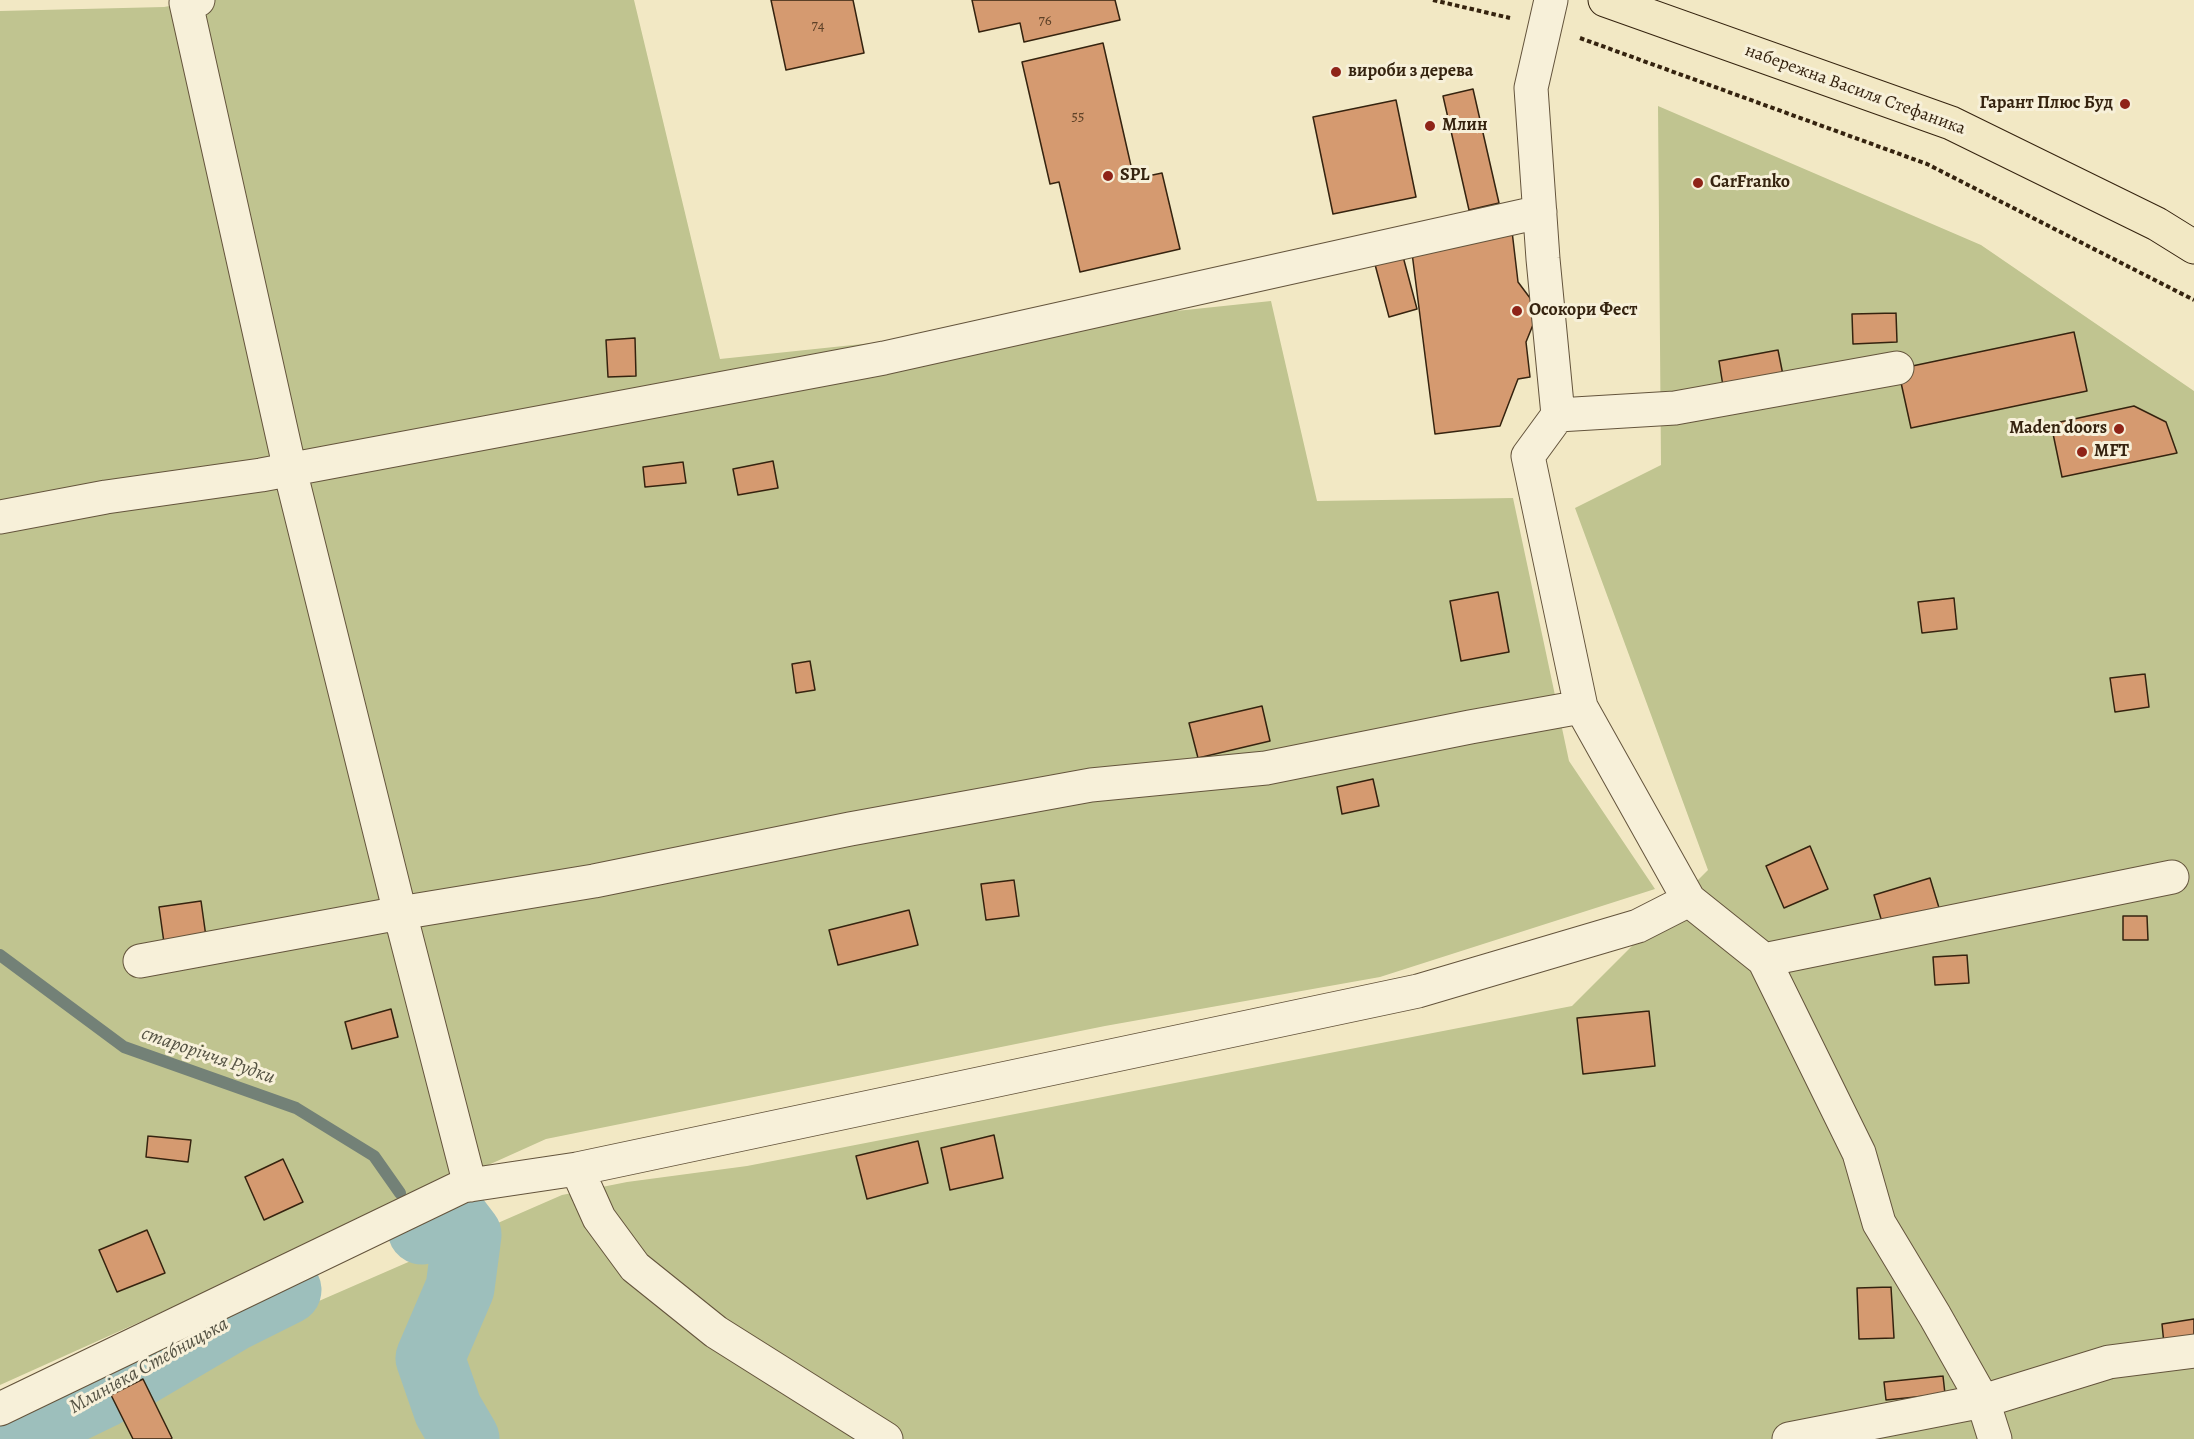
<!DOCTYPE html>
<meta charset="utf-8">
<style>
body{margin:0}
canvas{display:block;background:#f2e8c4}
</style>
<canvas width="2194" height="1439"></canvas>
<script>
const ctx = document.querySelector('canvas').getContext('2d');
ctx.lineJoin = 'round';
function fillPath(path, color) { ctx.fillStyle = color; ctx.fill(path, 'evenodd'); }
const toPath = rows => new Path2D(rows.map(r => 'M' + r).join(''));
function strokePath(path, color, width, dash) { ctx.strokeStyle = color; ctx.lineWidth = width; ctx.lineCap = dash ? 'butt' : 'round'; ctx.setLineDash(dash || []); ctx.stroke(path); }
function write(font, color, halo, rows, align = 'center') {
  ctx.font = font + ' Alegreya,serif'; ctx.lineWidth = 6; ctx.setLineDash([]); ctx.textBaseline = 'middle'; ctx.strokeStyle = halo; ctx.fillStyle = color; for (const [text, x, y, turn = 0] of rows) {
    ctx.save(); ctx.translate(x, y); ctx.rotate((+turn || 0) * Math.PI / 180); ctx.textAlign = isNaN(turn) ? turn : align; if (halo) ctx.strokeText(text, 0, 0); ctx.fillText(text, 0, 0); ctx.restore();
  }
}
fillPath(toPath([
 [204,0,634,0,720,359,1271,301,1317,501,1513,498,1569,761,1655,889,1380,977,1105,1026,546,1139,0,1385,0,11,164,7],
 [1658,106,1981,245,2194,391,2194,1439,42,1439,218,1345,562,1195,627,1182,747,1166,1572,1006,1708,870,1575,508,1661,465]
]), '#c0c490');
strokePath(toPath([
 [0,955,124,1047,296,1108,374,1156,400,1193]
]), '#738177', 12);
strokePath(toPath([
 [422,1230,451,1214,467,1235,460,1288,430,1358,448,1410,465,1439],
 [9,1439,102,1394,231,1318,287,1290]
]), '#9dbfbc', 69);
const building = toPath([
 [771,0,853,0,864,53,786,70,771,0],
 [972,0,1115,0,1120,20,1024,42,1020,23,979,32,972,0],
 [1103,43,1134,179,1162,173,1180,249,1080,272,1059,182,1050,184,1022,62,1103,43],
 [1473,89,1499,203,1469,210,1443,96,1473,89],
 [1396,100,1416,197,1333,214,1313,117,1396,100],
 [1512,231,1518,282,1539,310,1526,342,1530,377,1518,379,1500,426,1435,434,1411,245,1512,231],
 [1401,249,1417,309,1389,317,1373,257,1401,249],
 [1896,313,1897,342,1853,344,1852,314,1896,313],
 [2074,332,2087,391,1911,428,1898,369,2074,332],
 [635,338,636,376,608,377,606,340,635,338],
 [1778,350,1783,375,1723,386,1719,361,1778,350],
 [2134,406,2166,422,2177,453,2062,477,2051,424,2134,406],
 [773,461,778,488,738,495,733,469,773,461],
 [683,462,686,483,645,487,643,467,683,462],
 [1498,592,1509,652,1461,661,1450,601,1498,592],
 [1954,598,1957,629,1922,633,1918,602,1954,598],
 [810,661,815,690,796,693,792,664,810,661],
 [2145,674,2149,707,2115,712,2110,678,2145,674],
 [1262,706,1270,741,1198,758,1189,723,1262,706],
 [1373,779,1379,806,1342,814,1337,787,1373,779],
 [1810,846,1828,889,1784,908,1766,866,1810,846],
 [1930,878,1940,911,1884,929,1874,895,1930,878],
 [1014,880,1019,916,986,920,981,884,1014,880],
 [201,901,207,944,165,950,159,907,201,901],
 [909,910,918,945,838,965,829,930,909,910],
 [2123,916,2147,916,2148,940,2123,940,2123,916],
 [1967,955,1969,983,1935,985,1933,957,1967,955],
 [391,1009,398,1037,352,1049,345,1022,391,1009],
 [1649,1011,1655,1066,1583,1074,1577,1018,1649,1011],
 [994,1135,1003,1178,950,1190,941,1148,994,1135],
 [148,1136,191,1140,188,1162,146,1157,148,1136],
 [918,1141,928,1183,867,1199,856,1156,918,1141],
 [283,1159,303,1202,264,1220,245,1177,283,1159],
 [147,1230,165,1273,117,1292,99,1250,147,1230],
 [1891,1287,1894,1338,1859,1339,1857,1288,1891,1287],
 [2194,1319,2194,1340,2164,1344,2162,1324,2194,1319],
 [1943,1376,1945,1394,1886,1400,1884,1382,1943,1376],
 [143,1379,172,1438,171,1439,133,1439,111,1395,143,1379]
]);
fillPath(building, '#d59a70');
strokePath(building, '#35230f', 1.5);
const minor = toPath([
 [198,0,186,3,290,470,400,913,470,1185],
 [1551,0,1531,88,1543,259,1558,415,1528,456,1581,707,1689,900,1764,960,1859,1153,1879,1223,1935,1316,1983,1401,1995,1439],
 [1558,415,1675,408,1897,368],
 [0,517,106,497,261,475,884,358,1540,212],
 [1764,960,2172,877],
 [140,961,400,913,594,881,850,829,1091,785,1266,768,1470,727,1581,707],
 [577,1169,599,1218,635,1267,716,1332,886,1439],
 [0,1409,463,1186,577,1169,1418,991,1638,926,1689,900],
 [1789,1439,1983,1401,2109,1362,2194,1351]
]);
const major = toPath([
 [1605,0,1951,123,2157,224,2194,247]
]);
strokePath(minor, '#64543c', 35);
strokePath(major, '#35230f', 35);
strokePath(toPath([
 [1433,0,1510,18],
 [1580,38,1927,164,2194,300]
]), '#35230f', 4, [4.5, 3]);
strokePath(minor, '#f7f0d9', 33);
strokePath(major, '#f2e8c4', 33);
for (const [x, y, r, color] of [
 [1336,72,6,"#8f2418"],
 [2125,104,6,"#8f2418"],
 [1430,126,6,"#8f2418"],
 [1108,176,6,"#8f2418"],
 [1698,183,6,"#8f2418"],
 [1517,311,6,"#8f2418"],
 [2119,429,6,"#8f2418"],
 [2082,452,6,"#8f2418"]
]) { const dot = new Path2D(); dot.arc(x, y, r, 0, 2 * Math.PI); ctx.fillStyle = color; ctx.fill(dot); strokePath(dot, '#f7f0d9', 2); }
write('15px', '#5d4127', null, [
 ["76",1045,21],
 ["74",818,26],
 ["55",1078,117]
]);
write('bold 18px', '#35230f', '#f7f0d9', [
 ["вироби з дерева",1348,72],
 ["Гарант Плюс Буд",2113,104,"right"],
 ["Млин",1442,126],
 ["SPL",1120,176],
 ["CarFranko",1710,183],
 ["Осокори Фест",1529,311],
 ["Maden doors",2107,429,"right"],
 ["MFT",2094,452]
], 'left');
write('18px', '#35230f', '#f7f0d9', [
 ["набережна Василя Стефаника",1855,90,20]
]);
write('italic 20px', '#545243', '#f7f0d9', [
 ["староріччя Рудки",208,1056,19],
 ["Млинівка Стебницька",149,1366,-29]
]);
</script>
